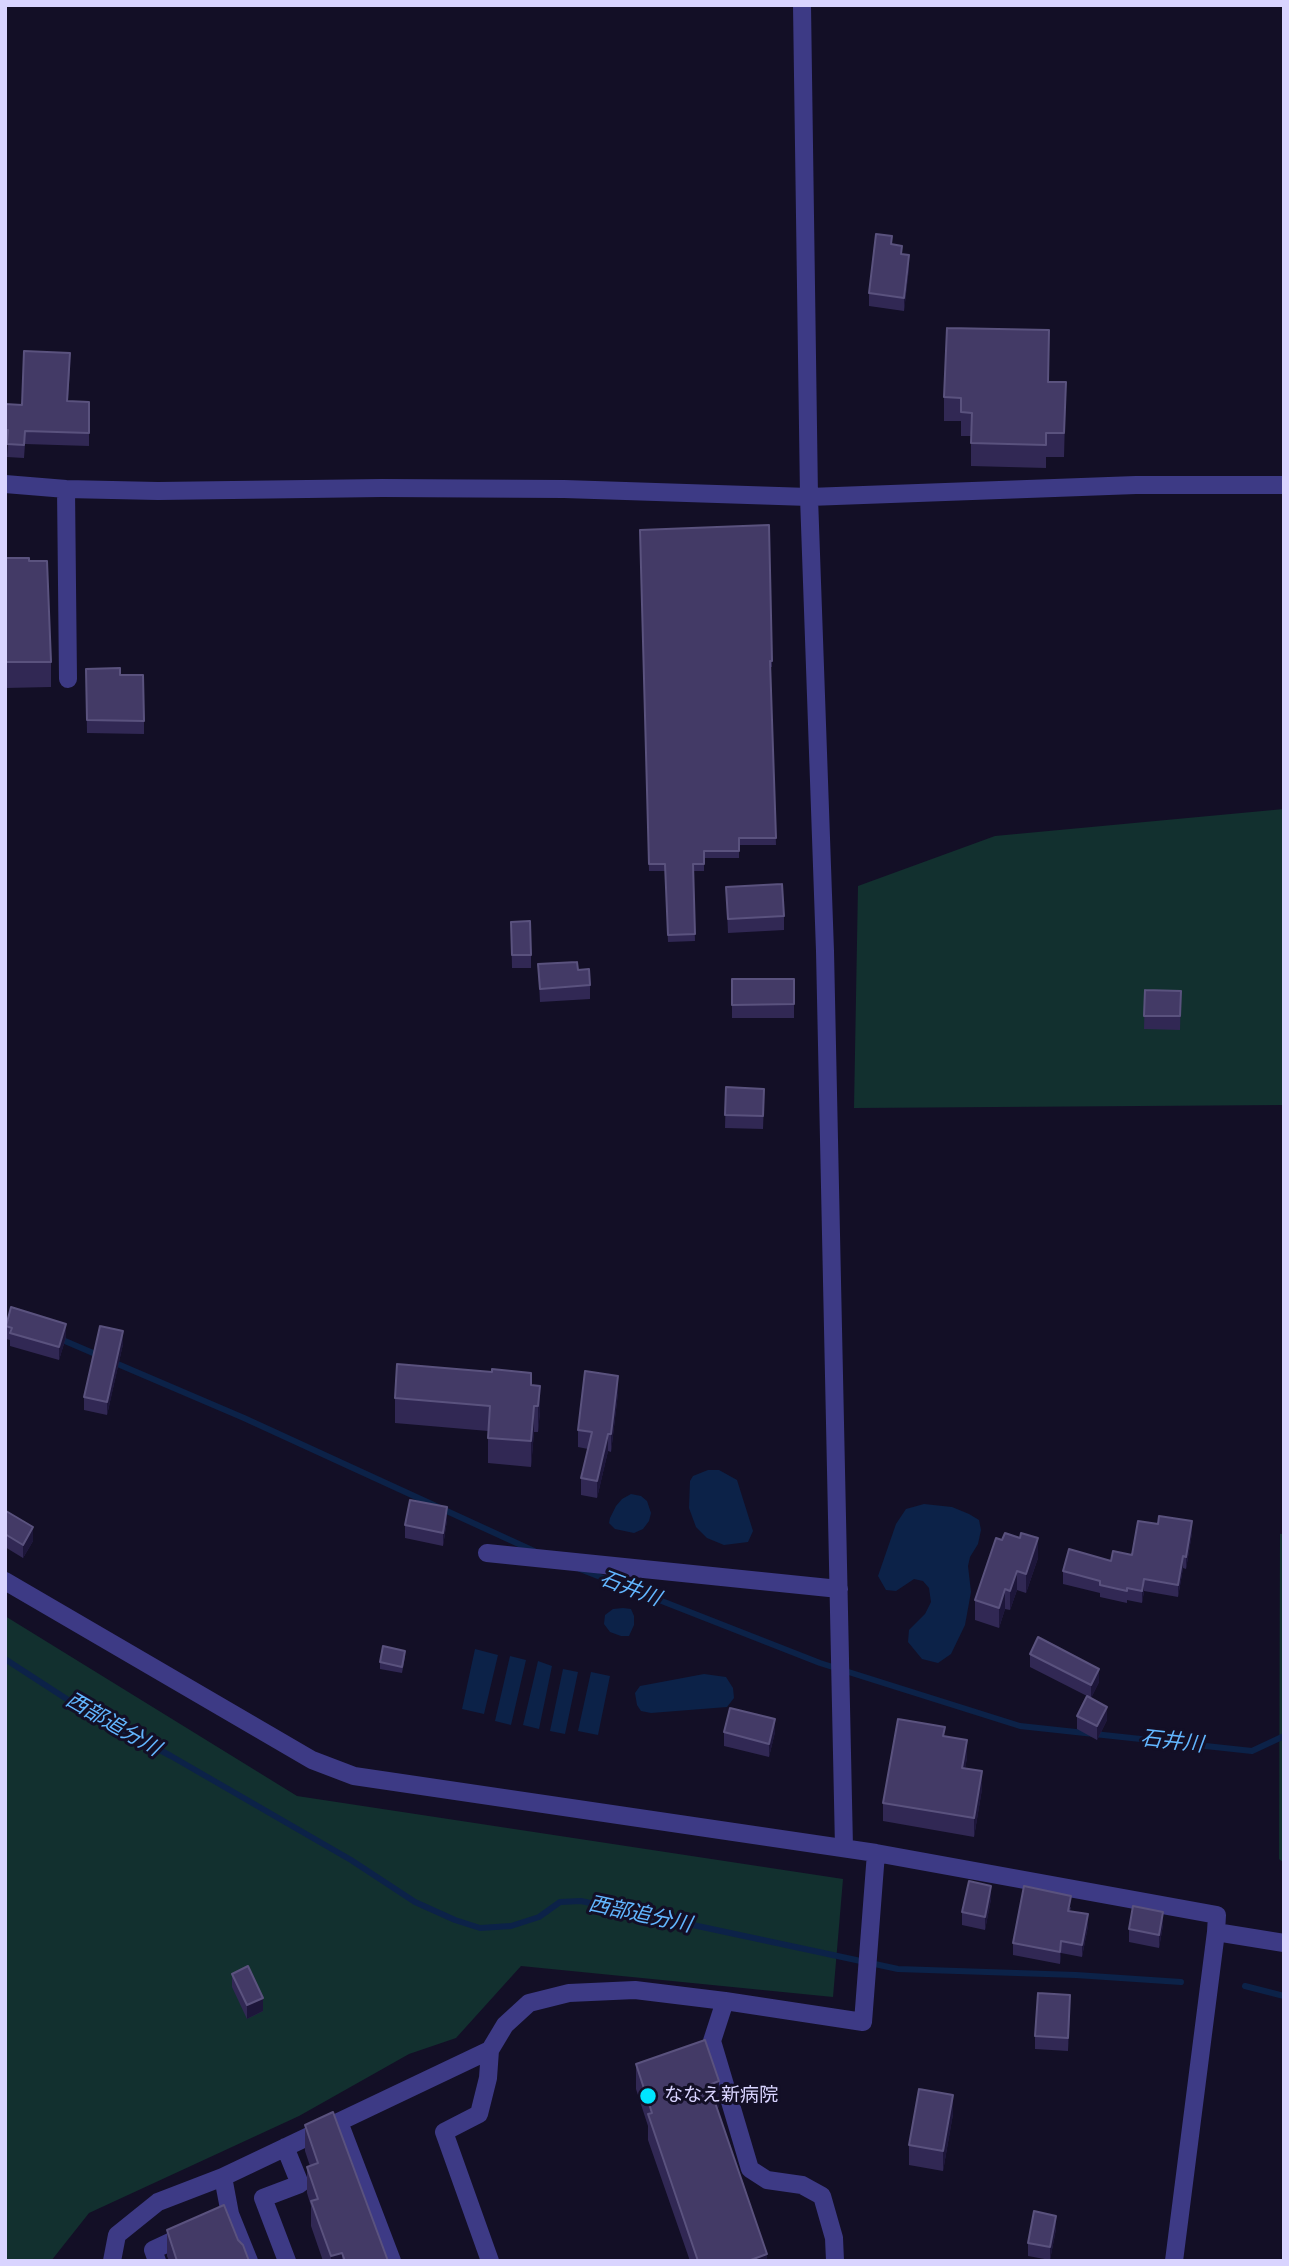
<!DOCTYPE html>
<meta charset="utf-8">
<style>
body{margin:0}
#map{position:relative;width:1289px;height:2266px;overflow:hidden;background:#130f26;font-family:Arial,sans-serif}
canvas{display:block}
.frame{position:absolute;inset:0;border:7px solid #d9d4ff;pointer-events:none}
</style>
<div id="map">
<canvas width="1289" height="2266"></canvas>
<div class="frame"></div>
</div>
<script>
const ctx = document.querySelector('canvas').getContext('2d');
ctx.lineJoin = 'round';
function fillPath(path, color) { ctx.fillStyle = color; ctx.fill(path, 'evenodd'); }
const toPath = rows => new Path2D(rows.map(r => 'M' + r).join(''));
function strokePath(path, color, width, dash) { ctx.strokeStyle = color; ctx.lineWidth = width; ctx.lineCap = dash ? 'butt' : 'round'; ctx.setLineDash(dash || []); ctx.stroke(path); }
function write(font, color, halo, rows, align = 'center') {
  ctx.font = font + ' Arial,"Noto Sans JP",sans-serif'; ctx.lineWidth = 6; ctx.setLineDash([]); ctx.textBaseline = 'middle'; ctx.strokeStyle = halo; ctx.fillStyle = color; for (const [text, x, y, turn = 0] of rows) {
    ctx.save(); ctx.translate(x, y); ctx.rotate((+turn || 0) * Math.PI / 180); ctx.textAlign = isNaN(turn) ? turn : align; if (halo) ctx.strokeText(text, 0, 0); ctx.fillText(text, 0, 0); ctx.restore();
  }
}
fillPath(toPath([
 [1284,809,1284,1105,854,1108,858,886,995,836],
 [1280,1534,1284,1534,1284,1863,1279,1859],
 [5,1616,297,1796,843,1879,833,1997,521,1966,456,2038,409,2054,299,2116,89,2213,51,2261,5,2261]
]), '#12302f');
fillPath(toPath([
 [708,1470,719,1470,737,1480,753,1531,748,1542,724,1545,707,1538,696,1527,689,1508,690,1481,693,1476],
 [631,1494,641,1496,647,1501,651,1513,649,1521,643,1529,634,1533,615,1529,609,1523,610,1518,616,1506,622,1499],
 [924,1504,952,1507,969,1514,979,1520,981,1530,978,1544,970,1557,968,1566,971,1592,965,1625,951,1654,938,1663,922,1659,908,1642,909,1630,925,1614,931,1602,929,1588,923,1581,914,1579,896,1591,886,1590,878,1576,896,1524,906,1509],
 [623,1608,631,1609,634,1616,634,1625,629,1636,621,1636,610,1632,604,1624,605,1615,613,1609],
 [475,1649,498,1655,484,1714,462,1709],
 [510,1656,526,1660,511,1725,495,1721],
 [538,1661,552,1666,539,1729,523,1725],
 [563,1669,578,1672,565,1734,550,1731],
 [591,1672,610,1676,598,1735,578,1731],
 [704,1674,726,1677,733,1688,734,1698,727,1707,651,1713,641,1711,637,1705,635,1693,640,1686]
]), '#0c2248');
strokePath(toPath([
 [58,1338,100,1356],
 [113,1362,244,1418,534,1551],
 [580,1569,820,1663,1020,1726,1252,1751,1284,1736],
 [5,1659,79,1707,171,1756,351,1860,415,1902,455,1920,480,1928,511,1926,539,1917,560,1902,581,1901,898,1969,1076,1975,1181,1982],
 [1245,1986,1284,1996]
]), '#0c2248', 6);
strokePath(toPath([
 [802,5,809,497,825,951,844,1847],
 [5,484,66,489,158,491,382,488,564,489,809,497,1136,485,1284,485],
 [66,489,68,679],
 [487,1553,839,1589],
 [5,1581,312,1760,354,1776,876,1853,1217,1915,1216,1932,1284,1943],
 [339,2122,392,2261],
 [285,2147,300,2184,263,2198,287,2261],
 [230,2214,249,2261],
 [112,2261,117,2235,158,2202,223,2177],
 [157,2261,153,2250,230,2214,223,2177,490,2050],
 [490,2261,444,2132,479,2114,488,2078,490,2050,505,2025,529,2003,569,1993,635,1990,725,2001],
 [835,2261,834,2238,822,2196,802,2185,767,2180,750,2169,712,2041,725,2001,863,2022,876,1853],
 [1174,2261,1216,1932]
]), '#3d3a85', 18);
fillPath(toPath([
 [892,245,902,254,909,268,904,311,869,306,869,293],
 [70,366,68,401,89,402,89,446,25,444,24,458,7,457,8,443,5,443,5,404,22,405],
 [1049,382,1066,382,1064,457,1046,457,1046,468,971,466,971,436,961,436,961,421,944,421,944,397],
 [640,530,772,661,772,667,770,667,776,845,739,845,739,858,704,858,704,871,693,871,695,941,668,942,665,871,649,871],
 [5,558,51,662,51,687,5,688],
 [86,669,120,675,144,721,144,734,87,733],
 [726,887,784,916,784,930,728,933],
 [511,922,531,955,531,968,512,968],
 [538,964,578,970,590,985,590,999,540,1002],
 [732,979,794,979,794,1018,732,1018],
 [1145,990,1181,991,1180,1030,1144,1029],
 [726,1087,764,1102,763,1129,725,1128],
 [6,1326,66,1337,59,1360,10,1346,10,1340,6,1339],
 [123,1344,107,1415,84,1410,84,1397],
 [531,1385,540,1411,538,1432,534,1432,531,1467,488,1463,488,1431,395,1423,395,1398],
 [618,1393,611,1452,608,1451,597,1498,581,1495,581,1478,588,1449,578,1447,578,1430],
 [5,1512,33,1541,23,1558,5,1547],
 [447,1520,443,1546,405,1538,405,1525],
 [1192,1533,1186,1569,1183,1568,1178,1597,1144,1591,1142,1603,1127,1600,1127,1603,1100,1597,1100,1593,1063,1584,1063,1571,1132,1555],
 [996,1538,1038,1558,1026,1593,1017,1590,1010,1610,1005,1609,999,1628,975,1620,975,1600],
 [1030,1654,1099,1682,1091,1698,1107,1720,1097,1740,1077,1729,1077,1716,1087,1696,1030,1667],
 [405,1657,402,1673,380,1669,380,1662],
 [724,1732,775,1732,769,1757,724,1746],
 [945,1737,967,1758,965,1768,982,1789,974,1837,883,1821,883,1803],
 [991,1899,985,1930,962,1925,962,1912],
 [1071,1907,1070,1911,1088,1926,1082,1957,1061,1953,1060,1964,1013,1955,1013,1943],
 [1163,1925,1159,1948,1129,1942,1129,1929],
 [232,1974,263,2011,247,2019,232,1987],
 [1070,2008,1068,2051,1035,2049,1035,2036],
 [636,2064,719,2107,717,2108,767,2261,690,2261,648,2140,648,2126,636,2089],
 [953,2114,943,2171,909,2165,909,2145],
 [305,2125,388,2261,323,2261,311,2226,311,2206,307,2193,307,2167,310,2166,305,2151],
 [1056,2229,1050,2260,1028,2256,1028,2243],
 [167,2230,238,2240,249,2261,169,2261,167,2256]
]), '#312854');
fillPath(toPath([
 [909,255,909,268,904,311,904,298],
 [66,1324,66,1337,59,1360,59,1347],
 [123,1331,123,1344,107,1415,107,1402],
 [618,1376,618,1393,611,1452,611,1434],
 [540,1386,540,1411,538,1432,538,1406],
 [534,1406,534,1432,531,1467,531,1441],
 [608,1434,608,1451,597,1498,597,1481],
 [447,1507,447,1520,443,1546,443,1533],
 [1192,1521,1192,1533,1186,1569,1186,1557],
 [33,1527,33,1541,23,1558,23,1545],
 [1038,1538,1038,1558,1026,1593,1026,1574],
 [1183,1556,1183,1568,1178,1597,1178,1585],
 [1017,1571,1017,1590,1010,1610,1010,1591],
 [1144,1579,1144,1591,1142,1603,1142,1591],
 [1005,1589,1005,1609,999,1628,999,1608],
 [1099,1669,1099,1682,1091,1698,1091,1685],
 [1107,1707,1107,1720,1097,1740,1097,1726],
 [775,1719,775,1732,769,1757,769,1744],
 [967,1740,967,1758,962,1786,962,1768],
 [982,1771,982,1789,974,1837,974,1818],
 [991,1886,991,1899,985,1930,985,1917],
 [1163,1912,1163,1925,1159,1948,1159,1935],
 [1088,1914,1088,1926,1082,1957,1082,1945],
 [1061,1941,1061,1953,1060,1964,1060,1952],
 [1070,1995,1070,2008,1068,2051,1068,2038],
 [263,1998,263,2011,247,2019,247,2005],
 [719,2081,719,2107,709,2110,709,2085],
 [953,2095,953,2114,943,2171,943,2151],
 [1056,2216,1056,2229,1050,2260,1050,2247],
 [342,2253,342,2261,331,2261,331,2256],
 [767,2254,767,2261,748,2261]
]), '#1d163a');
const building = toPath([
 [876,234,892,236,891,244,902,246,901,254,909,255,904,298,869,293,876,234],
 [947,328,1049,330,1048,382,1066,382,1064,433,1046,433,1046,445,971,443,972,413,961,412,961,398,944,397,947,328],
 [24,351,70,353,67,401,89,402,89,433,25,431,24,445,7,444,8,430,5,430,5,404,22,405,24,351],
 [769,525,772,661,770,661,776,838,739,838,739,851,704,851,704,864,693,864,695,934,668,935,665,864,649,864,640,530,769,525],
 [5,558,29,558,29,561,47,561,51,662,5,662,5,558],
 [120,668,120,675,143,675,144,721,87,720,86,669,120,668],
 [782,884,784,916,728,919,726,887,782,884],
 [530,921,531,955,512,955,511,922,530,921],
 [577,962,578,970,589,969,590,985,540,989,538,964,577,962],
 [732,979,794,979,794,1004,732,1005,732,979],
 [1145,990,1181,991,1180,1016,1144,1016,1145,990],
 [726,1087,764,1089,763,1116,725,1115,726,1087],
 [11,1307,66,1324,59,1347,10,1333,12,1328,6,1326,11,1307],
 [100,1326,123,1331,107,1402,84,1397,100,1326],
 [397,1364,492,1372,492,1369,531,1373,531,1385,540,1386,538,1406,534,1406,531,1441,488,1438,490,1406,395,1398,397,1364],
 [585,1371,618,1376,611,1434,608,1434,597,1481,581,1478,592,1432,578,1430,585,1371],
 [410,1500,447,1507,443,1533,405,1525,410,1500],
 [6,1511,33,1527,23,1545,5,1534,6,1511],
 [1159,1516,1192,1521,1186,1557,1183,1556,1178,1585,1144,1579,1142,1591,1127,1588,1127,1591,1100,1585,1100,1581,1063,1571,1069,1549,1111,1561,1113,1551,1132,1555,1138,1521,1158,1524,1159,1516],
 [1005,1533,1020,1538,1021,1533,1038,1538,1026,1574,1017,1571,1010,1591,1005,1589,999,1608,975,1600,996,1538,1002,1540,1005,1533],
 [1038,1637,1099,1669,1091,1685,1030,1654,1038,1637],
 [383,1646,405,1651,402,1667,380,1662,383,1646],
 [1087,1696,1107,1707,1097,1726,1077,1716,1087,1696],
 [730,1708,775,1719,769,1744,724,1732,730,1708],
 [898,1719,945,1727,943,1736,967,1740,962,1768,982,1771,974,1818,883,1803,898,1719],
 [969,1881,991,1886,985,1917,962,1912,969,1881],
 [1024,1886,1071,1896,1068,1911,1088,1914,1082,1945,1061,1941,1060,1952,1013,1943,1024,1886],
 [1133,1906,1163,1912,1159,1935,1129,1929,1133,1906],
 [248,1966,263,1998,247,2005,232,1974,248,1966],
 [1038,1993,1070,1995,1068,2038,1035,2036,1038,1993],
 [705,2040,719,2081,709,2085,767,2254,748,2261,698,2261,648,2114,652,2113,636,2064,705,2040],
 [919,2089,953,2095,943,2151,909,2145,919,2089],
 [333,2112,388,2261,345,2261,342,2253,331,2256,311,2201,318,2199,307,2167,318,2163,305,2125,333,2112],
 [224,2205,238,2240,243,2245,249,2261,177,2261,167,2230,224,2205],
 [1034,2211,1056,2216,1050,2247,1028,2243,1034,2211]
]);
fillPath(building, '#433a66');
strokePath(building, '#5a527e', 2);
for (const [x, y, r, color] of [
 [648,2096,9,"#00e5ff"]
]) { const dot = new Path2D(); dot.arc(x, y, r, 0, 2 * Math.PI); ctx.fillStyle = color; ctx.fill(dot); strokePath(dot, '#130f26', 2.5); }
write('19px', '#d9d4ff', '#130f26', [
 ["ななえ新病院",664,2096]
], 'left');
write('italic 21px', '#62b6ff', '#130f26', [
 ["石井川",630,1589,21],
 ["西部追分川",113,1725,30],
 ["石井川",1172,1742,6],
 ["西部追分川",640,1915,12]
]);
</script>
